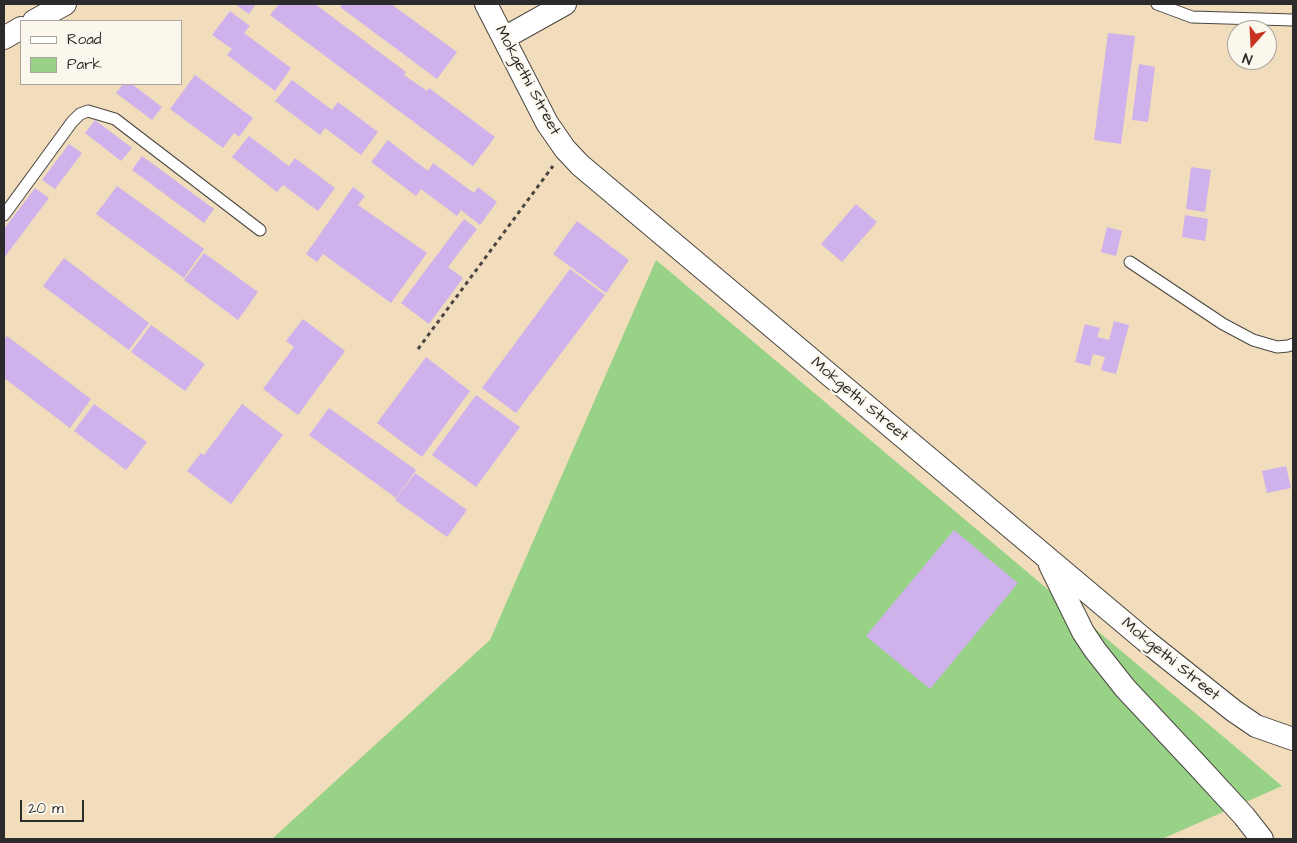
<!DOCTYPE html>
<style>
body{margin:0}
#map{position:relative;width:1297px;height:843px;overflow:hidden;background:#f1dcbc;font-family:"Architects Daughter",sans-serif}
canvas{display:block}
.frame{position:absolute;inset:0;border:5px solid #2b2b2b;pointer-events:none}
.legend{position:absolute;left:20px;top:20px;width:162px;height:65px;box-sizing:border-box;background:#fbf7ec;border:1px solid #a8a59f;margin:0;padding:6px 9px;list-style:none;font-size:15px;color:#2b2b2b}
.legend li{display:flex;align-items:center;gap:10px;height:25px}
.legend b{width:25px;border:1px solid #a8a59f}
.north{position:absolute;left:1227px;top:20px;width:50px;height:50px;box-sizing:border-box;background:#fbf7ec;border:1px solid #a8a59f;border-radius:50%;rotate:199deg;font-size:14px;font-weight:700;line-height:20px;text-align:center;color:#2b2b2b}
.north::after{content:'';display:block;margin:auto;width:18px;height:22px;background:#c8321e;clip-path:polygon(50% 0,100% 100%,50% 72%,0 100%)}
.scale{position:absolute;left:20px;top:800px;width:64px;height:22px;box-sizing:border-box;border:2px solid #2b2b2b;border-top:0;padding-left:6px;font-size:15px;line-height:18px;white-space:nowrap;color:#2b2b2b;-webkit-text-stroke:4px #fbf7ec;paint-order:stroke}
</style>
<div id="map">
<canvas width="1297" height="843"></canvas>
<div class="frame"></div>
<ul class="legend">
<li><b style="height:6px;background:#fff"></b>Road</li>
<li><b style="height:14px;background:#97d286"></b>Park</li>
</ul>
<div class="north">N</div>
<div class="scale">20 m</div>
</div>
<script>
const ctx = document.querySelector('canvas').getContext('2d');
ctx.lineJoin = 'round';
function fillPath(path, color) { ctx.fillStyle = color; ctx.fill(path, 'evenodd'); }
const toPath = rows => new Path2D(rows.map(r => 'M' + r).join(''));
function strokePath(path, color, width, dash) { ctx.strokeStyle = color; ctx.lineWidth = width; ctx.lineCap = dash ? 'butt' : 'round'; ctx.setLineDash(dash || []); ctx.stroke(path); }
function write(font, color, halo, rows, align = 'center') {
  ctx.font = font + ' "Architects Daughter",sans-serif'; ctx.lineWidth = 4.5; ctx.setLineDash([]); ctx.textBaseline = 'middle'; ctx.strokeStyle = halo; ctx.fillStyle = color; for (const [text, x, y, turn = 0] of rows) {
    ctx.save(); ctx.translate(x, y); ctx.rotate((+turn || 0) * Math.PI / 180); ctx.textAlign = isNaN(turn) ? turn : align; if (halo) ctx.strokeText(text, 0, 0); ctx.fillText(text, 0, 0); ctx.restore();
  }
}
fillPath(toPath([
 [656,260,1282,786,1162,839,272,839,490,640]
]), '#97d286');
fillPath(toPath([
 [235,4,256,4,249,14],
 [279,4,315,4,406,72,404,75,427,91,429,88,495,137,473,166,270,15],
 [342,4,391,4,457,52,437,79,340,7],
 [230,11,250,26,244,33,291,68,275,91,227,55,232,49,212,35],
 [1108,33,1135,36,1121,144,1094,140],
 [1139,64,1155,67,1148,122,1132,120],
 [195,75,253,118,239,137,234,133,223,148,170,109],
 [292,80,332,110,338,102,378,132,361,155,325,128,320,135,275,101],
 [123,84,132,84,162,107,152,120,116,93],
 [95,120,132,148,121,161,85,133],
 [249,136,289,166,295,158,335,188,318,211,283,185,277,192,232,157],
 [388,140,428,171,433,163,474,193,478,187,497,202,480,225,461,210,457,216,421,189,416,196,371,162],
 [69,144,82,153,55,189,42,180],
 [142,156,214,209,204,223,132,170],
 [1191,167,1211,170,1205,212,1186,209],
 [117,186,204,249,184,278,96,214],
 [353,187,365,196,358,205,427,253,391,303,323,254,317,262,306,254],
 [35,188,49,198,4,258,4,229],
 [856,204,877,222,842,262,821,244],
 [1185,215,1208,219,1205,241,1182,237],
 [464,219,477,229,448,267,463,278,429,324,401,303],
 [577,221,629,260,606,293,553,254],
 [1107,227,1122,231,1116,256,1101,252],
 [204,253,258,292,238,320,184,280],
 [64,258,149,323,129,350,43,286],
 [570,269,605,295,516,413,482,388],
 [303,319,345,351,298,415,263,389,294,347,286,341],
 [1114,321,1129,325,1116,374,1101,370,1105,357,1093,354,1090,366,1075,362,1085,324,1100,328,1097,337,1109,340],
 [151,325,205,364,185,391,131,352],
 [7,336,91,399,70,428,4,378,4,340],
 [426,357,470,391,422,457,377,423],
 [476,395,520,427,476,487,432,455],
 [94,404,147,442,126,470,74,431],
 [242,404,283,435,231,504,187,471,201,453,204,455],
 [329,408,416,470,396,498,309,435],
 [1286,466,1291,488,1267,493,1262,471],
 [415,473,467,510,447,537,395,500],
 [954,530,1018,583,930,689,866,636]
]), '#cfb2eb');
const lane = toPath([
 [1157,4,1192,17,1293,20],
 [4,215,72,122,80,114,88,111,115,119,260,230],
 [1130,262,1223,324,1253,340,1277,347,1288,346,1293,344]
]);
const street = toPath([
 [486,4,547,123,565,149,580,165,1146,641,1234,711,1256,726,1293,739],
 [34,21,65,4],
 [4,38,21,28],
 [504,38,565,4],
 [1050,565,1083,632,1095,650,1125,688,1198,766,1244,816,1262,839]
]);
strokePath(lane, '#494641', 13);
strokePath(street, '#494641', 24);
strokePath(toPath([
 [418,349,553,166]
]), '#494641', 3, [4, 4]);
strokePath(lane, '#fff', 11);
strokePath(street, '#fff', 22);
write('16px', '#2b2b2b', '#fbf7ec', [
 ["Mokgethi Street",527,81,62],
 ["Mokgethi Street",859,400,40],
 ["Mokgethi Street",1170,660,39]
]);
</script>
